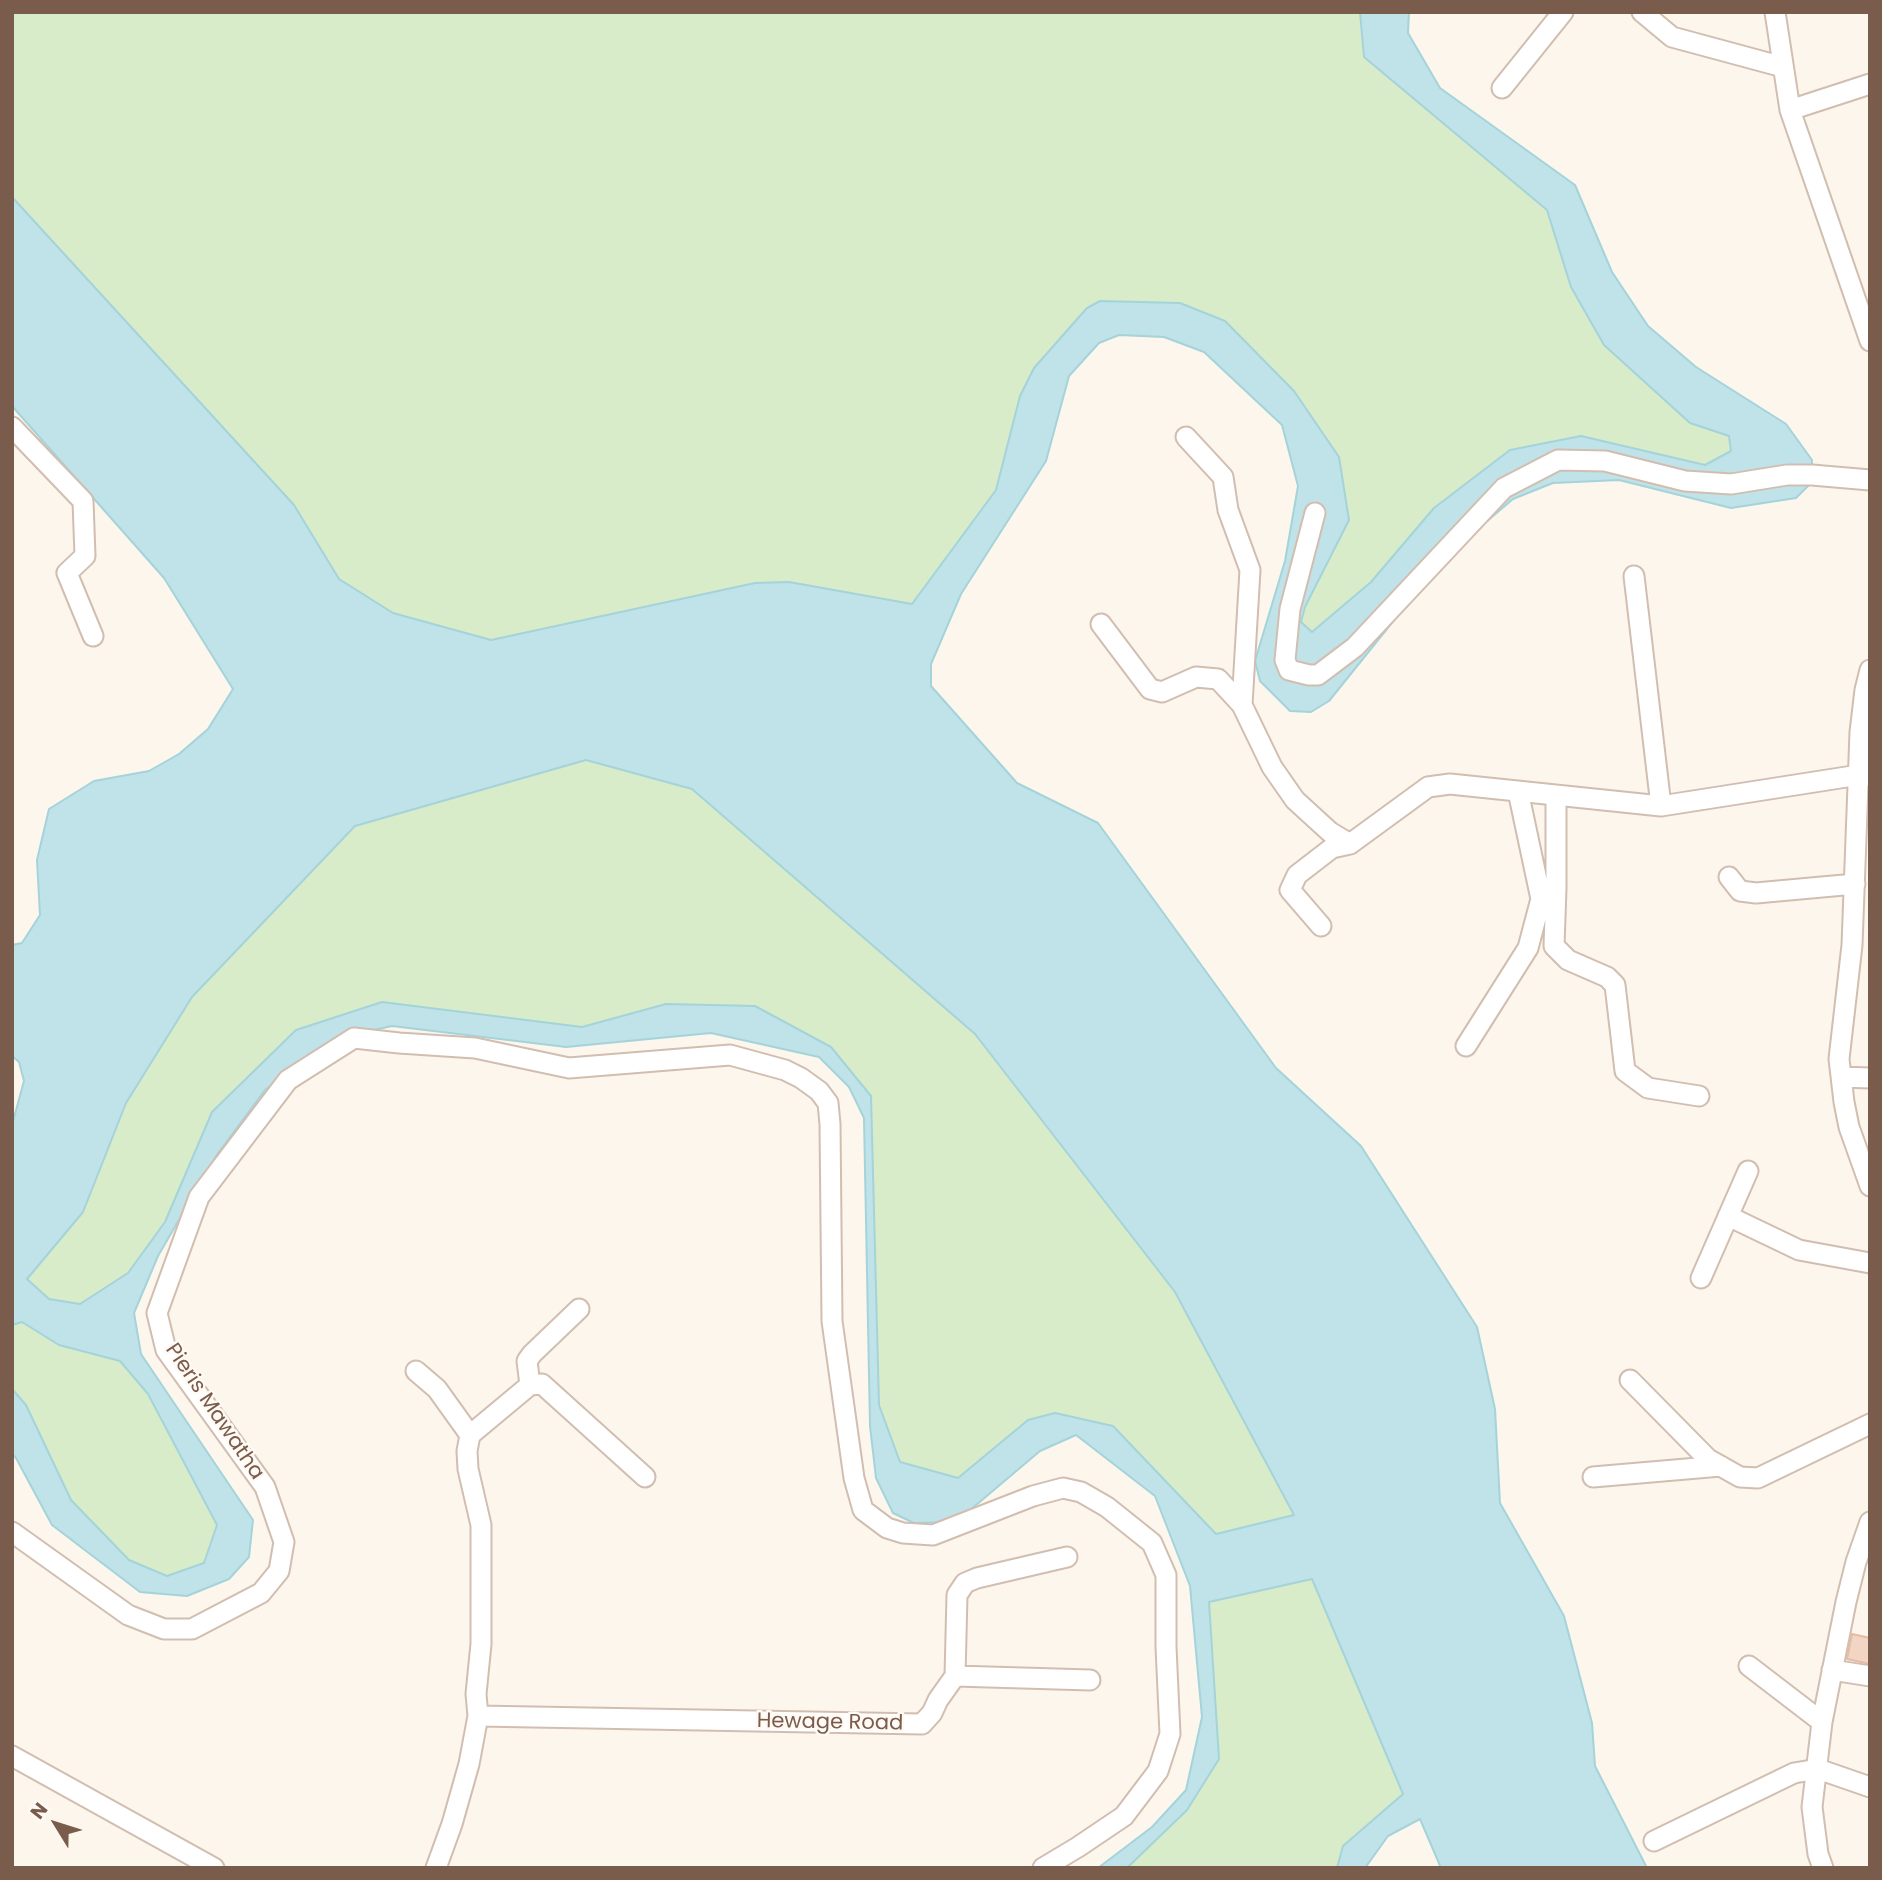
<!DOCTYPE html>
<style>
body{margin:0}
#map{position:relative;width:1882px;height:1880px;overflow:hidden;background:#fdf6ec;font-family:Poppins,sans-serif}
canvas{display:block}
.frame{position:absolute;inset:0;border:14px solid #7a5c4d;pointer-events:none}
.north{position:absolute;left:21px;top:1789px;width:70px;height:70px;-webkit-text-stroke:5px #fffaf3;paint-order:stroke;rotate:308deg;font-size:19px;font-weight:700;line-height:28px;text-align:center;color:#7a5c4d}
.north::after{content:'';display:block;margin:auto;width:24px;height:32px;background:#7a5c4d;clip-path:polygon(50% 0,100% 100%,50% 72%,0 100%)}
</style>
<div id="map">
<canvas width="1882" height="1880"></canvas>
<div class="frame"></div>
<div class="north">N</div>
</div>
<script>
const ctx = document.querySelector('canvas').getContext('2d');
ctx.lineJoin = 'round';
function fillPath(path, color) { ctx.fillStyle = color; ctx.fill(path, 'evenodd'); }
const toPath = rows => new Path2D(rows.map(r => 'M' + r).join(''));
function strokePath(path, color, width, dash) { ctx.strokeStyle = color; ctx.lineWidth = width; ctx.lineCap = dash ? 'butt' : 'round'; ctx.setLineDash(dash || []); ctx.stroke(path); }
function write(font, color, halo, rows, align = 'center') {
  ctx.font = font + ' Poppins,sans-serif'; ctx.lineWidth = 5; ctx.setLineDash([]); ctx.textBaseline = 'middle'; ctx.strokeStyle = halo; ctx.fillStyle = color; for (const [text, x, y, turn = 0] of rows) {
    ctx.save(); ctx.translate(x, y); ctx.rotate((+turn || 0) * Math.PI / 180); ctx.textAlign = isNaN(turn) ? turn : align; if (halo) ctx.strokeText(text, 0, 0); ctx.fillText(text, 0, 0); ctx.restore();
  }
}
fillPath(toPath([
 [12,12,1360,12,1364,57,1547,210,1571,287,1690,422,1729,436,1731,451,1706,465,1581,436,1434,508,1371,582,1312,632,1301,622,1305,607,1349,520,1294,391,1100,301,1020,396,996,490,912,604,789,582,755,583,491,640,393,613,339,579,293,505,12,197],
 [586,760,692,789,975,1034,1175,1292,1294,1515,1216,1534,1113,1426,1028,1420,958,1478,900,1462,879,1405,871,1096,831,1047,666,1004,582,1027,382,1002,212,1112,165,1222,128,1273,80,1304,49,1299,27,1279,83,1212,126,1103,192,997,356,826],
 [22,1322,59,1345,120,1361,148,1394,217,1525,204,1563,167,1576,129,1560,71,1500,26,1405,12,1389,12,1325],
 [1312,1579,1403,1794,1343,1846,1337,1868,1125,1868,1186,1810,1219,1759,1209,1602]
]), '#d8ecc9');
const water = toPath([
 [1360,12,1409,12,1408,33,1440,88,1575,185,1612,272,1648,326,1696,367,1786,424,1812,460,1812,482,1796,498,1731,508,1619,480,1553,483,1513,499,1444,558,1329,701,1311,712,1290,711,1260,681,1255,661,1285,561,1298,486,1282,425,1204,352,1164,337,1119,335,1099,343,1069,376,1046,461,961,594,931,664,931,686,1017,783,1098,823,1276,1068,1361,1146,1477,1327,1495,1409,1500,1503,1564,1616,1592,1723,1595,1766,1647,1868,1441,1868,1420,1819,1388,1836,1365,1868,1337,1868,1343,1846,1403,1794,1312,1579,1209,1602,1219,1759,1187,1810,1129,1866,1125,1868,1098,1868,1152,1827,1186,1790,1202,1717,1190,1586,1155,1496,1076,1435,1040,1451,956,1522,914,1523,893,1513,876,1478,870,1426,864,1118,849,1087,819,1057,711,1033,566,1047,392,1026,334,1039,265,1090,216,1156,158,1256,134,1313,141,1354,253,1520,249,1557,229,1579,187,1596,140,1592,52,1525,16,1458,12,1454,12,1389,26,1405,71,1500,129,1560,167,1576,204,1563,217,1525,148,1394,120,1361,59,1345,22,1322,12,1325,12,1125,24,1081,19,1062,12,1056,12,945,22,943,40,915,37,860,49,809,94,781,149,771,179,754,208,729,233,689,164,578,12,406,12,197,294,505,339,579,393,613,491,640,755,583,789,582,912,604,996,490,1020,396,1034,368,1087,308,1100,301,1180,303,1225,321,1294,391,1339,457,1349,520,1305,607,1301,622,1312,632,1371,582,1434,508,1510,450,1581,436,1705,465,1731,451,1729,436,1690,423,1604,345,1571,287,1547,210,1364,57,1360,12],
 [586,760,692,789,975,1034,1175,1292,1294,1515,1216,1534,1113,1426,1055,1413,1028,1420,958,1478,900,1462,879,1405,871,1096,831,1047,755,1006,666,1004,582,1027,382,1002,296,1030,212,1112,165,1222,128,1273,80,1304,49,1299,27,1279,83,1212,126,1103,192,997,355,826,586,760]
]);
fillPath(water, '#bfe3e8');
strokePath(water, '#a5d3da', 2);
const building = toPath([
 [1852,1634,1870,1638,1870,1664,1847,1659,1852,1634]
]);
fillPath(building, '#f3d5c3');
strokePath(building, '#e6bba3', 2);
const minor = toPath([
 [1642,12,1672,37,1783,67],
 [1775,12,1790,110,1870,341],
 [1502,88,1563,12],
 [1790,110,1870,84],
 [12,427,83,501,85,556,67,573,93,636],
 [1186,437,1223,477,1228,510,1250,570,1242,705],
 [1315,513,1290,609,1285,660,1289,670,1309,675,1318,675,1355,647,1504,488,1558,460,1605,461,1685,481,1731,484,1787,475,1812,475,1870,480],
 [1634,576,1661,806],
 [1101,624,1150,689,1162,692,1196,677,1218,679,1242,705,1272,767,1295,800,1330,832,1350,844,1428,787,1450,784,1661,806,1859,775,1870,776],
 [1870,670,1865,690,1860,732,1852,945,1839,1059,1844,1102,1849,1127,1870,1186],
 [1556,796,1556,888,1554,946,1568,960,1607,977,1615,985,1625,1071,1648,1088,1699,1096],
 [1729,877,1740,891,1756,893,1855,884],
 [1321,926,1290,890,1297,875,1332,848,1350,844],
 [1466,1046,1528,948,1541,899,1518,791],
 [1842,1077,1870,1078],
 [1728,1216,1799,1250,1870,1263],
 [1701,1278,1748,1171],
 [416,1371,437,1389,470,1435],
 [1630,1380,1708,1459,1740,1477,1758,1478,1870,1424],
 [530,1385,527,1361,532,1354,579,1309],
 [1593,1477,1721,1466],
 [12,1532,128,1615,164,1629,192,1629,261,1593,279,1571,284,1542,265,1487,166,1350,157,1313,199,1197,288,1080,354,1038,399,1043,475,1048,569,1068,730,1055,785,1070,801,1078,819,1091,828,1103,830,1124,832,1321,854,1478,863,1510,887,1528,903,1533,933,1535,1033,1496,1063,1488,1081,1492,1107,1507,1152,1543,1166,1575,1166,1647,1170,1734,1158,1771,1124,1816,1078,1847,1043,1868],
 [1749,1666,1822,1722],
 [1832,1670,1870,1676],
 [955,1676,1090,1680],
 [478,1716,922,1724,932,1713,938,1700,955,1676,957,1595,965,1583,977,1578,1067,1557],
 [12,1756,214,1868],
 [1654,1841,1794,1773,1818,1769,1870,1787],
 [436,1868,452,1824,469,1764,478,1716,476,1694,481,1644,481,1525,468,1469,467,1451,470,1435,530,1385,542,1384,645,1477],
 [1823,1868,1818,1854,1812,1807,1822,1722,1846,1602,1856,1562,1870,1522]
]);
strokePath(minor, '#d1beb0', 23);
strokePath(minor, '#fff', 19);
write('21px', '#7a5c4d', '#fffaf3', [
 ["Pieris Mawatha",214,1412,56],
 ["Hewage Road",830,1723,1]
]);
</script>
